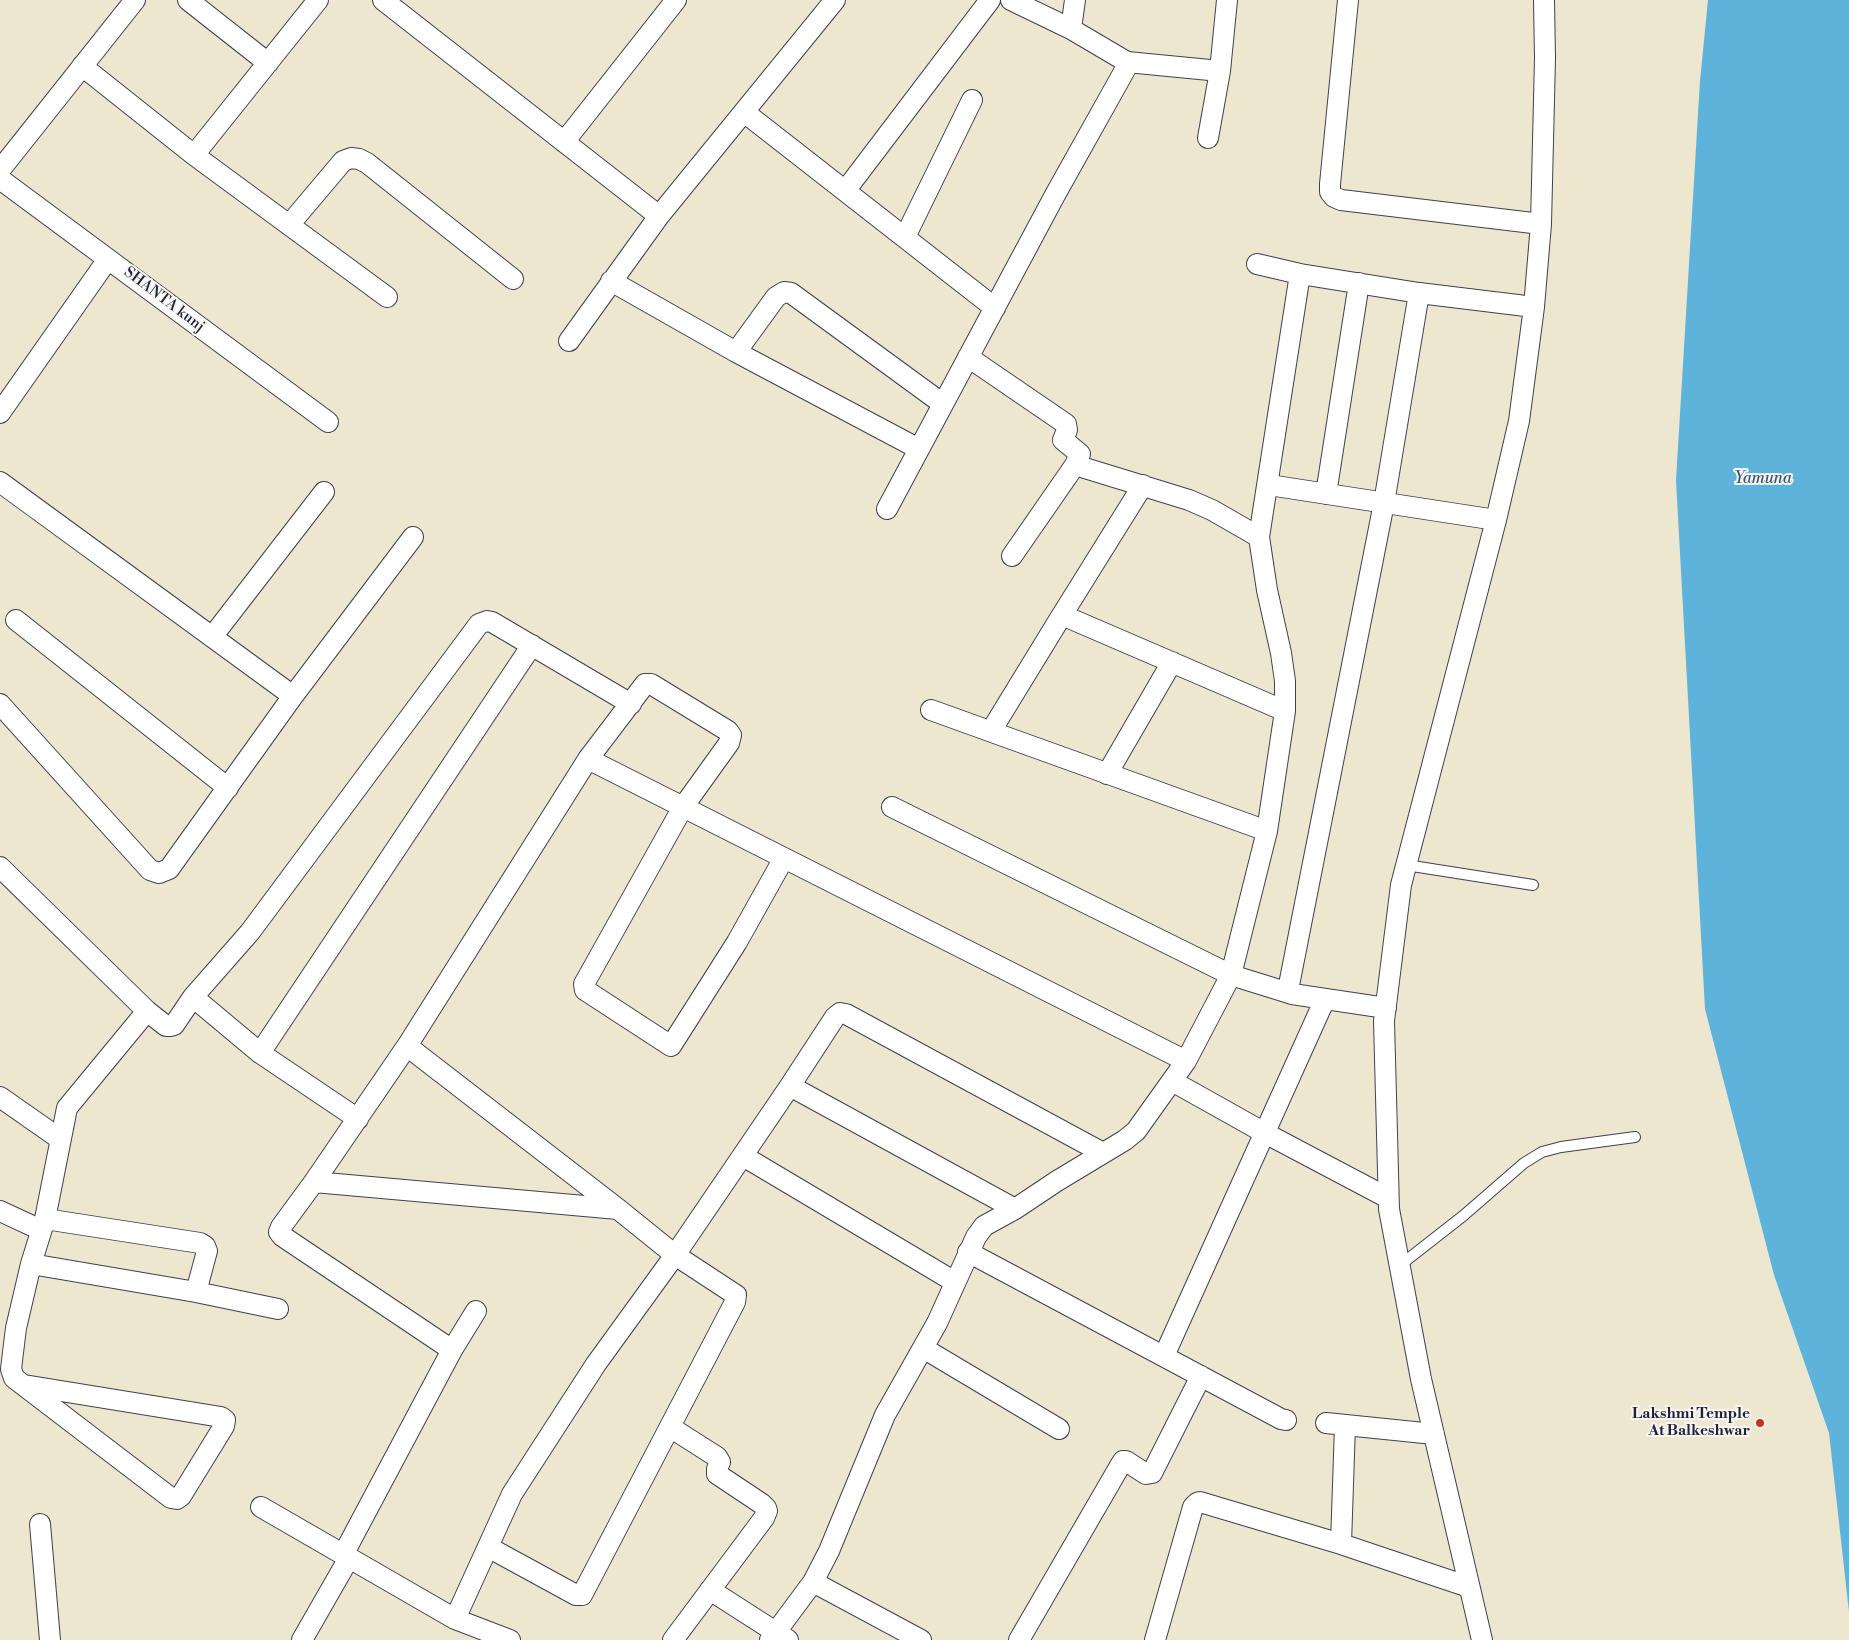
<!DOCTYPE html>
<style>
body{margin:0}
canvas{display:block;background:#ece7ce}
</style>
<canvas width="1849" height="1640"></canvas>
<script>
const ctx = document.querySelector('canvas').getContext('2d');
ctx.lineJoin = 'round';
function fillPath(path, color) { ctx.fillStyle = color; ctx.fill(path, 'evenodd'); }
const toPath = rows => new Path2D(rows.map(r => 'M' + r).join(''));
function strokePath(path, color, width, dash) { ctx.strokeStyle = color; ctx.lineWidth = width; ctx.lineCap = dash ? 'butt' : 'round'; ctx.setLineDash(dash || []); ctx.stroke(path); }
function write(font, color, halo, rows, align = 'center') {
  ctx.font = font + ' "Libre Bodoni",serif'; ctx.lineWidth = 4; ctx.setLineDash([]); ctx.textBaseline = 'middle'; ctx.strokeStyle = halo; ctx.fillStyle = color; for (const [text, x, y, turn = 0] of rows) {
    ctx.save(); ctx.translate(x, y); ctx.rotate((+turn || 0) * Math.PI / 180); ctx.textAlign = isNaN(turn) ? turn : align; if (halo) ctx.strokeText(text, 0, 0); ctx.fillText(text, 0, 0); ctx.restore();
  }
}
fillPath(toPath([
 [1708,0,1849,0,1849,1612,1829,1433,1774,1275,1705,1009,1676,480,1700,81]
]), '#5eb3db');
const service = toPath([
 [1406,865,1533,885],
 [1399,1266,1463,1216,1524,1163,1542,1152,1561,1147,1635,1137]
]);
const minor = toPath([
 [188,0,268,63],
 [383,0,659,216],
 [1011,0,1071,29],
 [1075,0,1071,29,1127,62,1220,71,1227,0],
 [1348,0,1330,184,1330,192,1334,197,1341,200,1541,224],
 [82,66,194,155,387,297],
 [744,112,995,308],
 [1208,138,1220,71],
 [564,142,676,0],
 [194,155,318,0],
 [0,170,135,0],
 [0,179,328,422],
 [845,191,990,0],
 [289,225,343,161,351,158,359,159,367,163,513,279],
 [905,237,972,100],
 [1257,264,1300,274,1419,293],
 [611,281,736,352,919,449],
 [569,341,659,216,835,0],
 [736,352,776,297,784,292,791,293,943,404],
 [968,357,1066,424,1067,430,1063,440,1080,454,1075,465,1012,556],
 [0,413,108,259],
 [1075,465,1189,500,1212,510,1259,537],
 [0,482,293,696],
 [1269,485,1496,520],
 [1326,494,1359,283],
 [887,509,1055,195,1126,68,1127,62],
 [1062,615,1143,485],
 [16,620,228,788],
 [212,637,324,492],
 [0,704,150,870,159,873,169,869,293,696,413,537],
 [931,710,1267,831],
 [991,731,1062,615,1285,711],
 [588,759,1186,1061],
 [1107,774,1172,662],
 [892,807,1231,975,1289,993],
 [0,867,147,1011,166,1026,170,1026,174,1025,193,997,250,932,479,624,487,621,492,622,631,704],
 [193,997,260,1053,358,1119],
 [1386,1008,1292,994,1289,993,1288,990,1384,503,1419,293,1534,307],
 [147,1011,67,1108,45,1219,200,1243,205,1246,207,1251,196,1292],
 [407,1046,618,1209,675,1255,736,1295,735,1302,582,1595,576,1595,488,1547],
 [260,1053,532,645],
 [1172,1081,1263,1132,1388,1198],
 [790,1086,1015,1209],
 [0,1097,60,1139],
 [743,1156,955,1282],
 [314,1182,618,1209],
 [0,1211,41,1230],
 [45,1219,31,1264,196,1292,278,1309],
 [968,1252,1281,1419,1286,1420],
 [923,1348,1059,1429],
 [452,1350,282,1236,279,1232,281,1227,314,1182,407,1046,588,759,645,684,651,684,728,731,731,735,729,743,683,807,584,984,585,990,671,1046,737,942,784,858],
 [1164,1356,1325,999],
 [24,1385,221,1417,225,1420,224,1426,181,1496,177,1499,171,1498,14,1378,11,1369,16,1328,31,1264],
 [1326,1423,1434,1434],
 [670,1427,717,1457,720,1462,717,1469,717,1474,762,1504,766,1508,767,1511,764,1518,673,1640],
 [261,1507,455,1619,510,1640],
 [40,1524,50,1640],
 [1341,1544,1345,1425],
 [343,1555,452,1350,476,1311],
 [813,1582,921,1640],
 [710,1590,788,1640],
 [455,1619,512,1494,596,1364,675,1255,790,1086,835,1017,840,1013,846,1014,1103,1153],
 [302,1640,349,1558],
 [770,1640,813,1582,829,1551,885,1415,937,1323,976,1237,984,1226,1015,1209,1057,1181,1125,1140,1136,1131,1186,1061,1231,975,1267,831,1285,711,1285,681,1281,653,1267,590,1259,537,1300,274],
 [1019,1640,1121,1464,1123,1461,1126,1461,1146,1474,1152,1473,1201,1376],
 [1155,1640,1193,1507,1197,1503,1200,1502,1341,1544,1469,1587],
 [1482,1640,1421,1379,1389,1209,1384,1021,1401,885,1496,520,1519,421,1534,307,1541,224,1545,58,1544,0]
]);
strokePath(service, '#404051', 12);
strokePath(minor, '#404051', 22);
strokePath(service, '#fff', 10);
strokePath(minor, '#fff', 20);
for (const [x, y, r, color] of [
 [1760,1423,5,"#c8321e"]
]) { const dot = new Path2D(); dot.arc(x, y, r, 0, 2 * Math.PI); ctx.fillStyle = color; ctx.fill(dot); strokePath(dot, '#f6f6f2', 2); }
write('15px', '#22223b', '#f6f6f2', [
 ["SHANTA kunj",164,300,37]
]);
write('bold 15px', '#22223b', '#f6f6f2', [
 ["Lakshmi Temple",1750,1414],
 ["At Balkeshwar",1750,1431]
], 'right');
write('italic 16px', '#375573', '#f6f6f2', [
 ["Yamuna",1763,479]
]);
</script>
